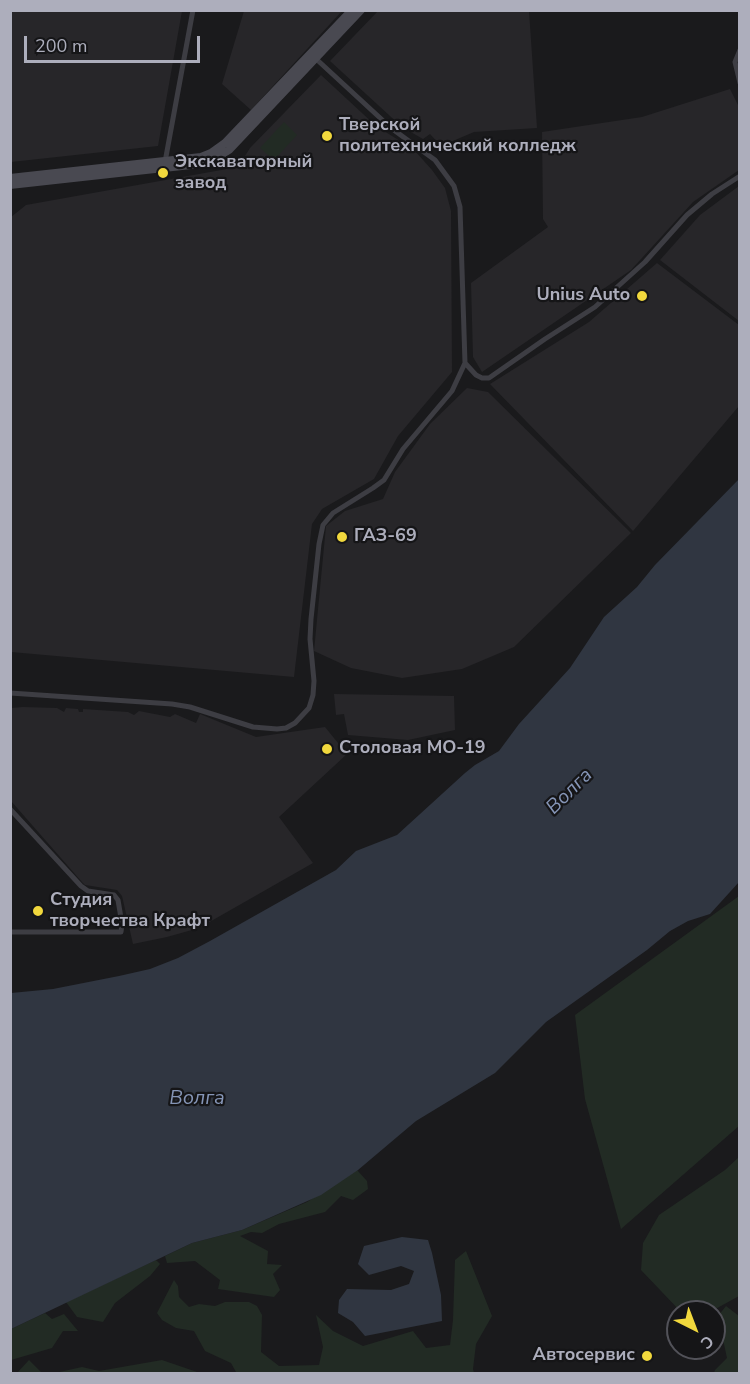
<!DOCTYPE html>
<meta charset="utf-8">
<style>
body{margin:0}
#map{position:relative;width:750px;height:1384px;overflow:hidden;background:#1a1a1c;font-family:"Nunito Sans",sans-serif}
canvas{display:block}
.frame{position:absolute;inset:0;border:12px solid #adaebc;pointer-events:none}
.north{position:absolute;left:666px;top:1300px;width:60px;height:60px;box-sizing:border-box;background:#151517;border:2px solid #525259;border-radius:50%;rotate:138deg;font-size:16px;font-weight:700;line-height:24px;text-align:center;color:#adaebc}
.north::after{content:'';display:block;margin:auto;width:21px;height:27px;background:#f1d83d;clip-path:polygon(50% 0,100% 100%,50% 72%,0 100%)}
.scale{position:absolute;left:24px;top:36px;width:176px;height:27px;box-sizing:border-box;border:3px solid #adaebc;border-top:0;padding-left:8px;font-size:18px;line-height:21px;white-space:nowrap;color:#adaebc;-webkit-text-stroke:4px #151517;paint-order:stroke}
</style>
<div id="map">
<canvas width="750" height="1384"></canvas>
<div class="frame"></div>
<div class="north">С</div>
<div class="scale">200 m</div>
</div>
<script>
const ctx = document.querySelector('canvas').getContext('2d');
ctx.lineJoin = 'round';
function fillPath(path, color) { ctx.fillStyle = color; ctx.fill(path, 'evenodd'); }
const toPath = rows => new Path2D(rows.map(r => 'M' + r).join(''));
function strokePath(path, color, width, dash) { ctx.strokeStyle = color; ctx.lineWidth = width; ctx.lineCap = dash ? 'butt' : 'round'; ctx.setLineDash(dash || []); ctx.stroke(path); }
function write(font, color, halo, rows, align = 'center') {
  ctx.font = font + ' "Nunito Sans",sans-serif'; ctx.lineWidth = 4.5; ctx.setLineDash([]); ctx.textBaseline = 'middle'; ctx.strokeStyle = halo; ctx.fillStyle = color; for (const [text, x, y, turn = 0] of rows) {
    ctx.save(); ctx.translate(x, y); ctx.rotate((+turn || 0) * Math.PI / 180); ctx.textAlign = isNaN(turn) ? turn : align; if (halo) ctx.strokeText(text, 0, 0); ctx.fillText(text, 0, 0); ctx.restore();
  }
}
fillPath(toPath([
 [10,11,182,11,158,146,11,162],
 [244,11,342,11,251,110,222,84],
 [378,11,529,11,537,128,474,132,441,146,430,134,423,139,402,127,330,61],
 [321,75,376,126,408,146,410,152,415,151,432,170,445,188,451,211,452,372,398,436,374,479,322,509,312,524,294,677,11,652,11,217,26,205,238,167,250,148],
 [730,89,739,107,739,170,693,202,631,270,482,372,473,357,471,283,548,227,543,219,542,132,642,117],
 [739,186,739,321,660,260,700,215],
 [657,263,739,325,739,406,633,531,490,384,589,322],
 [467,388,488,392,631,533,514,647,462,669,402,678,351,668,314,651,326,526,345,511,383,499,395,472,430,424],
 [334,694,454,696,455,730,408,740,348,735,344,714,336,715],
 [23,707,57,708,64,712,66,708,78,709,79,712,83,712,83,709,128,712,134,715,139,711,170,717,175,714,196,723,200,714,256,737,325,727,347,754,279,817,313,863,199,928,167,937,133,944,122,896,117,890,85,885,82,882,11,801,11,708]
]), '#272629');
fillPath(toPath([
 [284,122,297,135,274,160,260,148],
 [739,896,739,1126,621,1229,585,1099,575,1015],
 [739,1157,739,1296,710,1312,681,1312,641,1270,643,1243,659,1215,725,1170],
 [357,1170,367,1181,368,1189,353,1200,341,1196,325,1212,279,1224,262,1233,251,1232,240,1236,268,1251,267,1264,282,1265,273,1274,280,1290,274,1297,218,1289,220,1280,195,1261,167,1263,165,1256,192,1243,242,1230,307,1202],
 [466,1251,492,1316,476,1344,473,1369,474,1373,55,1373,82,1367,99,1371,162,1360,200,1373,236,1372,231,1363,205,1351,194,1331,176,1328,162,1320,157,1313,174,1280,178,1286,179,1297,189,1307,199,1304,215,1306,225,1302,249,1302,257,1306,262,1315,261,1352,279,1366,319,1365,323,1347,316,1315,333,1331,363,1346,413,1331,426,1348,450,1345,453,1320,455,1260],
 [156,1260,160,1264,150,1276,115,1303,103,1322,77,1317,66,1302],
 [726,1306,739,1316,739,1373,714,1373,715,1370,727,1358,718,1316],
 [45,1313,52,1319,64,1314,78,1331,63,1331,52,1348,11,1360,11,1329],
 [29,1360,42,1373,17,1373]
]), '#222b24');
fillPath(toPath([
 [739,479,739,882,710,914,688,921,670,931,647,950,546,1022,495,1073,416,1121,358,1170,321,1195,242,1230,192,1243,11,1329,11,993,53,989,119,976,150,969,178,958,210,941,336,870,356,851,397,835,465,773,475,765,499,751,519,724,570,668,604,617,637,587,655,565],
 [402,1237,428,1240,432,1253,441,1295,442,1321,365,1336,353,1322,338,1313,339,1300,347,1289,391,1290,409,1284,414,1271,401,1266,369,1275,358,1264,364,1246]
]), '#303641');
strokePath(toPath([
 [740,50,735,62,740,83],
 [165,162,193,10],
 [465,363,476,375,482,378,489,378,545,339,595,307,645,262,687,215,712,194,740,176],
 [10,693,172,704,190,707,253,727,277,729,286,728,295,723,309,708,313,695,314,681,310,639,311,619,319,544,323,525,333,513,373,488,384,480,403,449,452,391,465,363,460,207,454,186,435,160,391,128,314,57],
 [10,809,81,886,88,891,114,895,118,900,122,924,121,932,10,932]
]), '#3d3d43', 5);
strokePath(toPath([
 [10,178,201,157,211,153,225,143,352,10],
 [10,185,200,164,215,159,229,150,361,10]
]), '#494951', 8);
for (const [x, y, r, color] of [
 [327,136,6,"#f1d83d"],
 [163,173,6,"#f1d83d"],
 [642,296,6,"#f1d83d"],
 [342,537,6,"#f1d83d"],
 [327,749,6,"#f1d83d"],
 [38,911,6,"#f1d83d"],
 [647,1356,6,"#f1d83d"]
]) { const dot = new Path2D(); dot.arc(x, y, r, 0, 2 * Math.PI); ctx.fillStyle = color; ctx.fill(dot); strokePath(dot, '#151517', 2); }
write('bold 18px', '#adaebc', '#151517', [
 ["Тверской",339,126],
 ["политехнический колледж",339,147],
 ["Экскаваторный",175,163],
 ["завод",175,184],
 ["Unius Auto",630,296,"right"],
 ["ГАЗ-69",354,537],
 ["Столовая МО-19",339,749],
 ["Студия",50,901],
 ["творчества Крафт",50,922],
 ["Автосервис",635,1356,"right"]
], 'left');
write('italic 20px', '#8595b6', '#151517', [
 ["Волга",570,792,-45],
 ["Волга",197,1099]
]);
</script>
